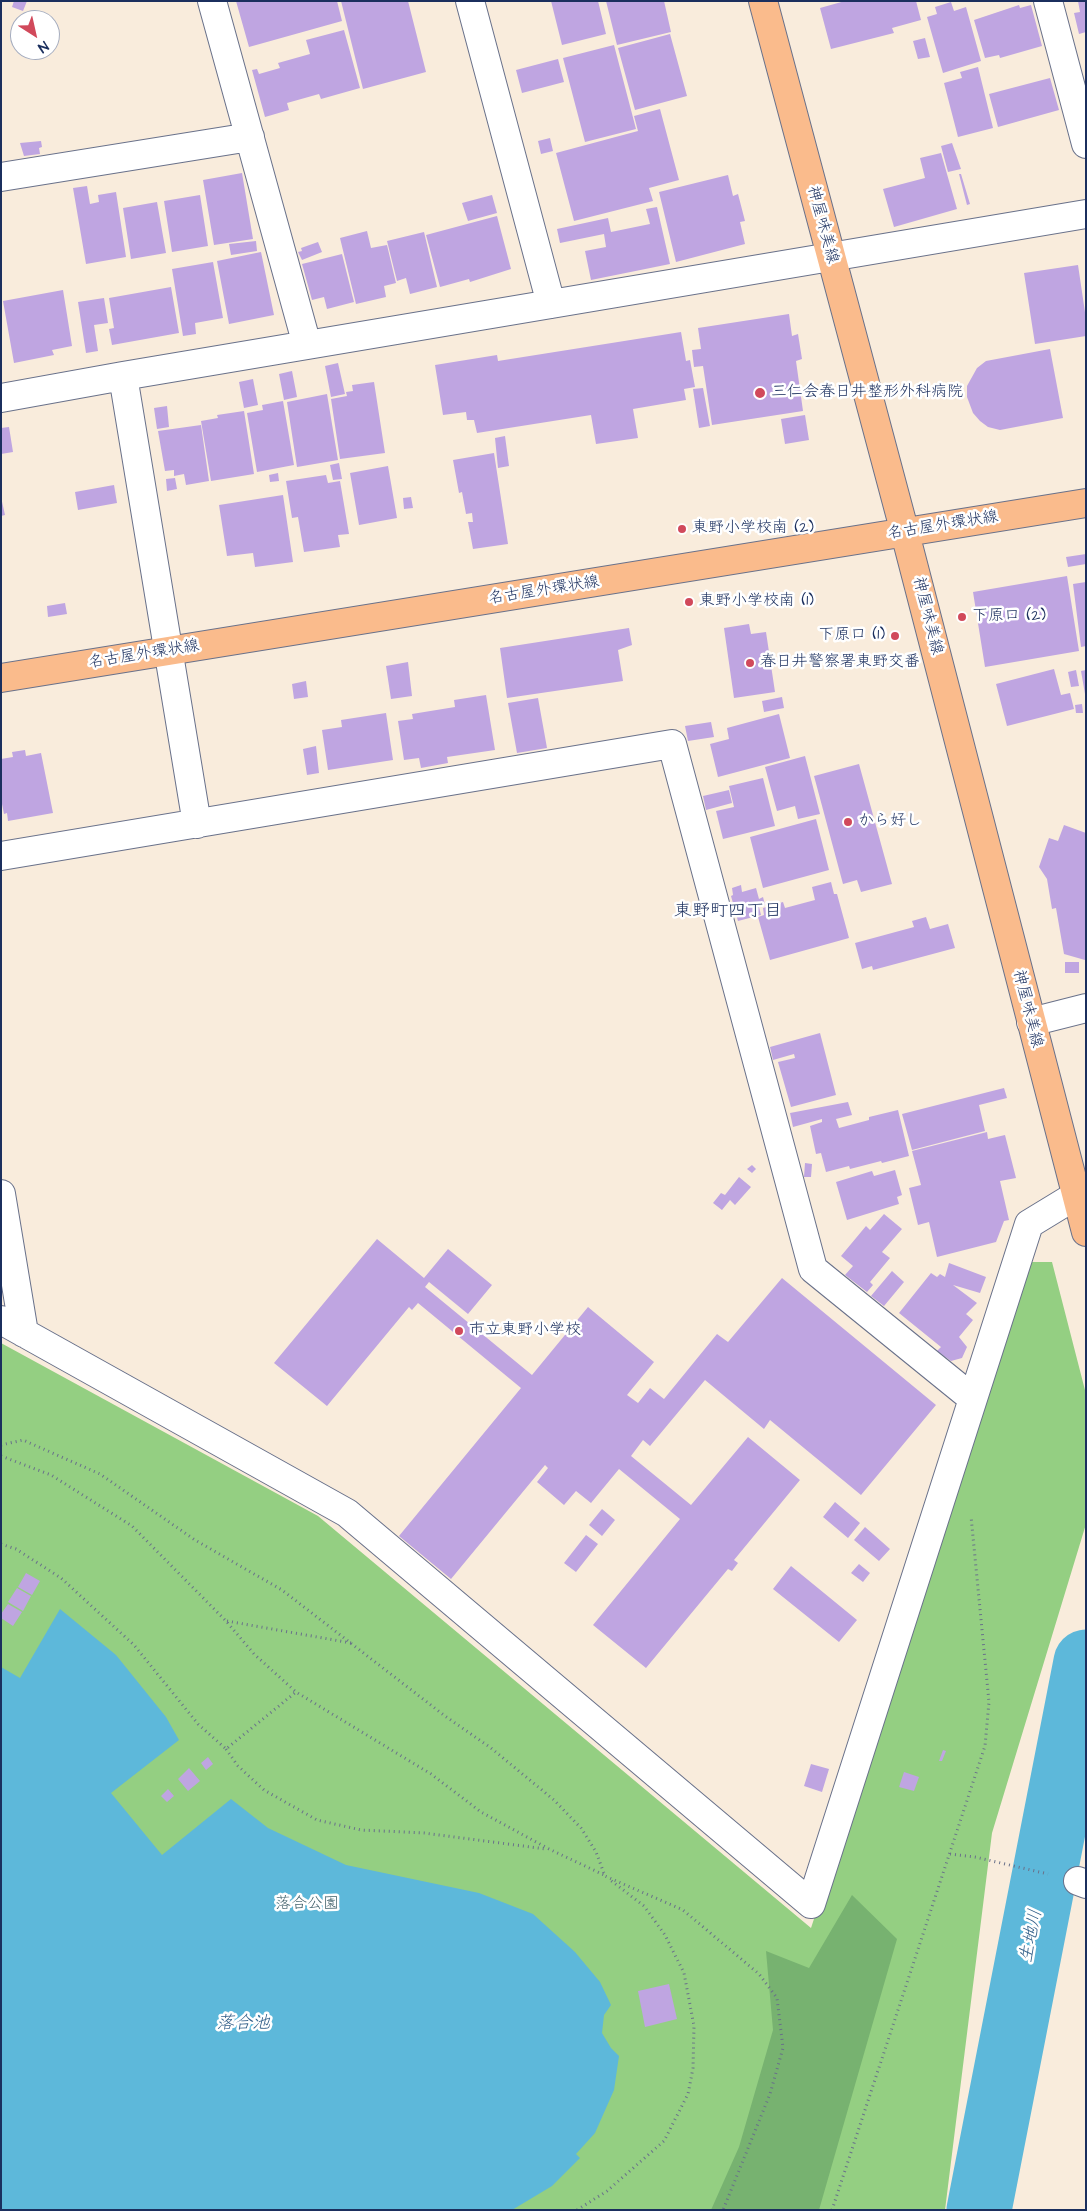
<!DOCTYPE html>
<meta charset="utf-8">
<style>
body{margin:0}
#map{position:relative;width:1087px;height:2211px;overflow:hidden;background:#f9ecdc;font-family:"Architects Daughter",sans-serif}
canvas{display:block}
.frame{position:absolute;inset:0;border:2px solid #1b2f5e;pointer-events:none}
.north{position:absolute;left:10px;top:10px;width:50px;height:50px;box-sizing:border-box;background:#fff;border:1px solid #a4acbf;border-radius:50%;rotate:145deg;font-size:14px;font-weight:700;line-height:20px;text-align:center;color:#1b2f5e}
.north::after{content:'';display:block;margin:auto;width:18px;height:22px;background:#d1495b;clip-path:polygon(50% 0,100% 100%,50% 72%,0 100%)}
</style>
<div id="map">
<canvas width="1087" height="2211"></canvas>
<div class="frame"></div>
<div class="north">N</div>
</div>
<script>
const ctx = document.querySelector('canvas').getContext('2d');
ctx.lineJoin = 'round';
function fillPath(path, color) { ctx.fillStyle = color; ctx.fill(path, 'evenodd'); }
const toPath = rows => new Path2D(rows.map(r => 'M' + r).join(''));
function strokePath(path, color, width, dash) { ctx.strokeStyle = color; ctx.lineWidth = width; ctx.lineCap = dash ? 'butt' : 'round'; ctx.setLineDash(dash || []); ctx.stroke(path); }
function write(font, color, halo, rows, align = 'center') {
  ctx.font = font + ' "Architects Daughter","Klee One",sans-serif'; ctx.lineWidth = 5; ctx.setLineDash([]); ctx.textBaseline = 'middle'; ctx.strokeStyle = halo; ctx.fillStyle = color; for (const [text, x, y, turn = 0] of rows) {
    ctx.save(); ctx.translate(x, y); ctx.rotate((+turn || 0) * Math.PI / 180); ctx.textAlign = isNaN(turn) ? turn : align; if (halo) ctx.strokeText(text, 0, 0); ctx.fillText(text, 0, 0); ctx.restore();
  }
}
fillPath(toPath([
 [1030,1262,1052,1262,1086,1394,1086,1524,992,1833,945,2210,1,2210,1,1343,318,1516,811,1928]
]), '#94cf82');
fillPath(toPath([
 [852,1895,897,1939,819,2210,711,2210,739,2147,773,2030,766,1951,809,1968]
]), '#77b270');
fillPath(toPath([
 [60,1609,116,1655,166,1717,179,1740,111,1793,162,1855,231,1799,268,1828,346,1865,479,1893,533,1914,575,1952,600,1982,611,2005,604,2015,602,2033,611,2048,619,2056,614,2090,595,2133,576,2154,580,2158,552,2186,512,2210,1,2210,1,1667,20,1678]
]), '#5db8da');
strokePath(toPath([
 [979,2210,1086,1662]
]), '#5db8da', 65);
fillPath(toPath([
 [14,1,27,1,23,11,12,7],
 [236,1,337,1,342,21,249,47],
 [341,1,408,1,426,72,363,89],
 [551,1,598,1,606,34,562,45],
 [606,1,664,1,671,32,617,45],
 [845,1,916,1,921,20,892,28,894,33,831,49,820,8],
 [1078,1,1086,1,1086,32,1079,34,1074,13,1080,12],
 [951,2,954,11,966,7,981,61,943,73,927,17,937,14,935,7],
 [1019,5,1020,8,1031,5,1042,46,1000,58,999,55,985,58,974,20],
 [344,30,360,88,321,99,319,94,287,103,289,110,265,117,252,70,257,69,259,74,280,68,278,63,310,54,306,40],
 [670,34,687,96,635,110,618,48],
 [925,38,930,57,918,59,913,41],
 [614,45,636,129,585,142,563,58],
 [558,59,564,82,522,93,516,70],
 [978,67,993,128,958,137,944,83,962,78,960,72],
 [1050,78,1059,110,998,127,989,94],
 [660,109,679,180,649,188,653,201,574,221,556,153,638,131,634,116],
 [550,138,553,151,541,154,538,141],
 [41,141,42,147,39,148,40,154,24,156,20,143],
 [952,143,961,169,948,172,941,146],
 [941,153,957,209,894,227,883,189,925,178,920,158],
 [242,173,253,239,214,245,203,180],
 [959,174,961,174,970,204,967,205],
 [728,175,733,196,738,194,745,221,740,222,745,244,676,262,659,192],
 [87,186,90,204,99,202,98,195,116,192,126,257,86,264,73,188],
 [200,195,208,246,172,252,164,201],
 [492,195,497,213,468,221,462,203],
 [157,202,166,253,131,259,123,208],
 [657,207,670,264,591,280,585,251,606,247,604,234,560,243,557,229,608,218,611,232,650,224,646,209],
 [497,216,511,269,470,282,469,279,440,287,426,235],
 [367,231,371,248,387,245,396,283,384,286,386,297,356,304,340,238],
 [424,232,437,287,410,294,406,278,397,281,387,241],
 [256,241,257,251,231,255,229,244],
 [318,242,322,252,302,260,298,252,302,251,301,248],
 [261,252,274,315,229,324,217,261],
 [342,254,354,302,327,309,324,297,312,300,302,264],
 [213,262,223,318,195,323,196,334,183,336,172,269],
 [1078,265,1086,319,1086,336,1035,344,1024,273],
 [171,287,179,333,112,345,109,329,114,328,109,298],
 [63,290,72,346,52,350,54,355,14,363,3,301],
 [104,298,108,323,94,325,98,351,86,353,78,302],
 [789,314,792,336,798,334,802,359,796,361,803,411,712,425,703,366,694,367,692,350,701,349,698,328],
 [681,332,686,361,690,360,695,387,684,389,686,400,633,409,638,438,596,444,591,415,477,433,474,420,467,420,466,412,443,415,435,365,497,355,498,361],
 [1050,349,1063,418,1000,430,988,427,980,421,973,413,967,397,967,386,977,368,986,361],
 [338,363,345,394,331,397,325,366],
 [292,371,297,397,284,400,279,374],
 [253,379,258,405,244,408,239,382],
 [374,382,385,453,340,459,331,399,347,396,346,392,353,391,352,385],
 [703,388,710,426,699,428,693,389],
 [327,394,338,460,297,467,287,402],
 [283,401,294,465,257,472,247,413,263,410,262,405],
 [167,406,169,427,157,429,154,408],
 [244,411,254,474,211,481,201,421,218,418,217,415],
 [805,415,809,440,785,444,781,419],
 [201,425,209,481,186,485,184,474,174,476,174,470,165,471,158,431],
 [9,427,13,452,1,454,1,428],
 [505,436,509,466,498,468,495,438],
 [494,453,508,544,473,549,468,522,473,522,472,513,466,514,462,492,459,493,453,460],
 [339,463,342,479,333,480,330,465],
 [388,466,397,518,359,525,350,473],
 [278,473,279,481,270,482,269,475],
 [326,475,328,483,340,481,349,534,338,535,340,547,304,552,298,517,292,518,286,481],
 [175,478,177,489,167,491,166,479],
 [114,485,117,503,78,510,75,492],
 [283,495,293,562,255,567,253,553,227,556,219,505],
 [1,497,5,515,1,516],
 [411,497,413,508,404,509,403,498],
 [1086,554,1086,564,1068,567,1066,557],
 [1067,576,1079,651,985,667,973,592],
 [1086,582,1086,646,1081,647,1073,584],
 [65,603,67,614,48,617,47,606],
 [749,624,751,634,766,632,775,692,734,698,724,628],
 [629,628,632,645,618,650,623,681,507,698,500,648],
 [408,662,412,696,391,699,386,666],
 [1054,669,1061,695,1070,693,1074,709,1007,726,996,684],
 [1076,670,1079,686,1071,687,1068,672],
 [1086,670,1086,694,1085,694,1081,671],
 [306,681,308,697,294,699,292,684],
 [486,695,495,750,447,757,448,763,421,768,419,758,404,760,398,721,413,719,412,714,455,707,454,700],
 [782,697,784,708,764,712,762,701],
 [538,698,547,748,517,753,508,703],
 [1082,704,1083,713,1076,713,1075,705],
 [386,713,393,760,328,770,322,730,342,727,341,720],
 [779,714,790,758,718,777,710,744,729,739,727,728],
 [711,722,714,737,688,741,685,726],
 [316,746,319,773,307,775,303,749],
 [25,750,26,756,41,753,53,813,8,821,7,813,4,814,1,799,1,759,13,757,12,752],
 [805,756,820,814,798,819,795,806,777,811,765,767],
 [859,764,892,884,861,892,857,880,843,884,814,776],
 [763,778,775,826,723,839,716,811,734,807,729,786],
 [729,790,732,803,706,810,703,796],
 [816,819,829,870,763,888,750,837],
 [1064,825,1086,833,1085,960,1064,954,1056,908,1052,909,1047,879,1039,867,1049,838,1058,841],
 [831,882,834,894,837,894,849,938,770,960,758,917,764,915,763,908,783,902,785,908,815,900,812,887],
 [741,885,742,892,756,888,759,899,763,897,765,905,759,907,761,915,738,921,731,896,733,895,732,888],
 [926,917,930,929,948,924,955,948,873,970,872,966,862,969,855,943,914,927,912,921],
 [1065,962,1079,962,1079,973,1065,973],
 [820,1033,836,1095,791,1107,778,1062,795,1058,794,1054,773,1060,770,1047],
 [1004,1088,1007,1098,979,1105,985,1131,912,1150,902,1114],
 [848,1102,852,1115,836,1119,839,1128,869,1120,869,1117,898,1110,909,1156,882,1163,881,1161,850,1169,849,1166,826,1172,821,1153,816,1154,810,1126,822,1122,822,1119,793,1127,790,1113],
 [987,1132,988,1139,1005,1135,1016,1178,1000,1181,1009,1220,1004,1221,996,1242,937,1257,929,1222,918,1225,909,1188,921,1185,912,1151],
 [805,1163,812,1164,811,1177,804,1177],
 [752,1165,756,1169,752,1173,747,1169],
 [895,1170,902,1195,897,1197,899,1204,847,1220,836,1182,872,1171,874,1176],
 [739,1177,751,1187,735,1205,730,1200,722,1210,713,1203,721,1193,725,1195],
 [884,1214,902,1229,882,1252,890,1258,870,1282,873,1285,867,1292,845,1275,853,1266,841,1256,866,1226,870,1230],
 [377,1239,424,1278,448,1249,492,1285,468,1314,429,1282,425,1287,532,1375,588,1307,654,1362,627,1395,638,1403,650,1388,664,1399,717,1334,728,1342,782,1278,936,1405,861,1495,770,1420,764,1429,705,1380,650,1446,643,1440,631,1456,691,1505,748,1437,800,1480,734,1560,738,1563,732,1571,728,1569,646,1668,593,1625,680,1519,619,1469,591,1503,576,1491,564,1505,537,1482,548,1468,545,1465,451,1579,399,1536,521,1388,418,1303,412,1310,409,1307,327,1406,274,1363],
 [949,1263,986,1277,980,1293,953,1285,977,1303,966,1314,973,1320,959,1337,967,1347,962,1358,951,1361,937,1351,941,1347,899,1313,931,1273,937,1277,940,1274,945,1277],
 [892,1271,904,1282,884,1306,871,1296],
 [835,1502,860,1523,848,1538,823,1517],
 [602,1509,615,1520,602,1536,589,1525],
 [865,1527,890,1549,879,1561,854,1540],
 [586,1535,598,1544,576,1572,564,1563],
 [859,1564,870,1573,863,1582,851,1573],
 [791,1566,857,1620,839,1642,773,1589],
 [26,1573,40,1581,32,1595,18,1587],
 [17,1588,31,1596,23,1611,8,1602],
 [8,1604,22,1612,13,1626,1,1618,1,1614],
 [943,1750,946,1751,942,1761,939,1761],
 [208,1757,213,1764,206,1770,201,1763],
 [811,1764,829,1769,822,1792,804,1786],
 [189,1768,200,1781,188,1791,178,1779],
 [904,1772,919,1777,914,1791,899,1787],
 [168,1789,174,1796,167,1802,161,1796],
 [669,1984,677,2019,645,2027,638,1991]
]), '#bfa5e1');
const minor = toPath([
 [212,1,307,345],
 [470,1,551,304],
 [1048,1,1086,144],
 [1,177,250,137],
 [123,376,197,824],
 [1,398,123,376,1086,214],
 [1,856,672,744,813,1269,972,1398],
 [1031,1022,1086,1008],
 [1,1194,24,1333],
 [1,1320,347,1513,811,1904,1029,1224,1075,1196],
 [1078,1881,1086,1884]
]);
const major = toPath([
 [763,1,905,533,1086,1232],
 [1,678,1086,503]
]);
strokePath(minor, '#69718a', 30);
strokePath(major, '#69718a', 30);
strokePath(toPath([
 [1,1445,23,1440,100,1474,195,1540,282,1590,445,1716,491,1748,554,1800,581,1828,596,1852,605,1876,683,1910,759,1974,777,1998,783,2048,770,2094,723,2210],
 [1,1456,51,1475,132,1526,226,1621,254,1654,296,1692,431,1774,481,1812,549,1849,604,1875],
 [1,1544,16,1549,61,1578,134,1645,198,1724,226,1749,296,1692],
 [227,1621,351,1643],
 [226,1749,238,1766,264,1790,317,1820,361,1830,424,1833,546,1849],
 [950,1854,975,1857,1048,1874],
 [577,2210,607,2191,664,2141,688,2094,693,2068,694,2026,684,1973,665,1935,644,1906,609,1879],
 [832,2210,985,1746,989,1702,971,1516]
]), '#69718a', 3, [1, 4]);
strokePath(minor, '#fff', 28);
strokePath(major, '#fabb8c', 28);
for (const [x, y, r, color] of [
 [760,393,6,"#d1495b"],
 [682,529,5,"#d1495b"],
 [689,602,5,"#d1495b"],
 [962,617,5,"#d1495b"],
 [895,636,5,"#d1495b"],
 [750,663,5,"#d1495b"],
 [848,822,5,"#d1495b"],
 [459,1331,5,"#d1495b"]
]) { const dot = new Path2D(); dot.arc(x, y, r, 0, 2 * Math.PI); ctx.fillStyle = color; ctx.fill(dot); strokePath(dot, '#fff', 2); }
write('16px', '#1b2f5e', '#fff', [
 ["神屋味美線",822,225,75],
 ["名古屋外環状線",943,526,-9],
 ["名古屋外環状線",544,591,-9],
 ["神屋味美線",927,616,76],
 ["名古屋外環状線",144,655,-9],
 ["神屋味美線",1027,1009,76]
]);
write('16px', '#1b2f5e', '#fff', [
 ["三仁会春日井整形外科病院",771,393],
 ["東野小学校南 (2)",692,529],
 ["東野小学校南 (1)",699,602],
 ["下原口 (2)",972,617],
 ["下原口 (1)",885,636,"right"],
 ["春日井警察署東野交番",760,663],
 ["から好し",858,822],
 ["市立東野小学校",469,1331]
], 'left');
write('16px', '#3f5f69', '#fff', [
 ["落合公園",307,1905]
]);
write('18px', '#1b2f5e', '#fff', [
 ["東野町四丁目",728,912]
]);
write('italic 18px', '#325f89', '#fff', [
 ["生地川",1032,1936,-79],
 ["落合池",243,2024]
]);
</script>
